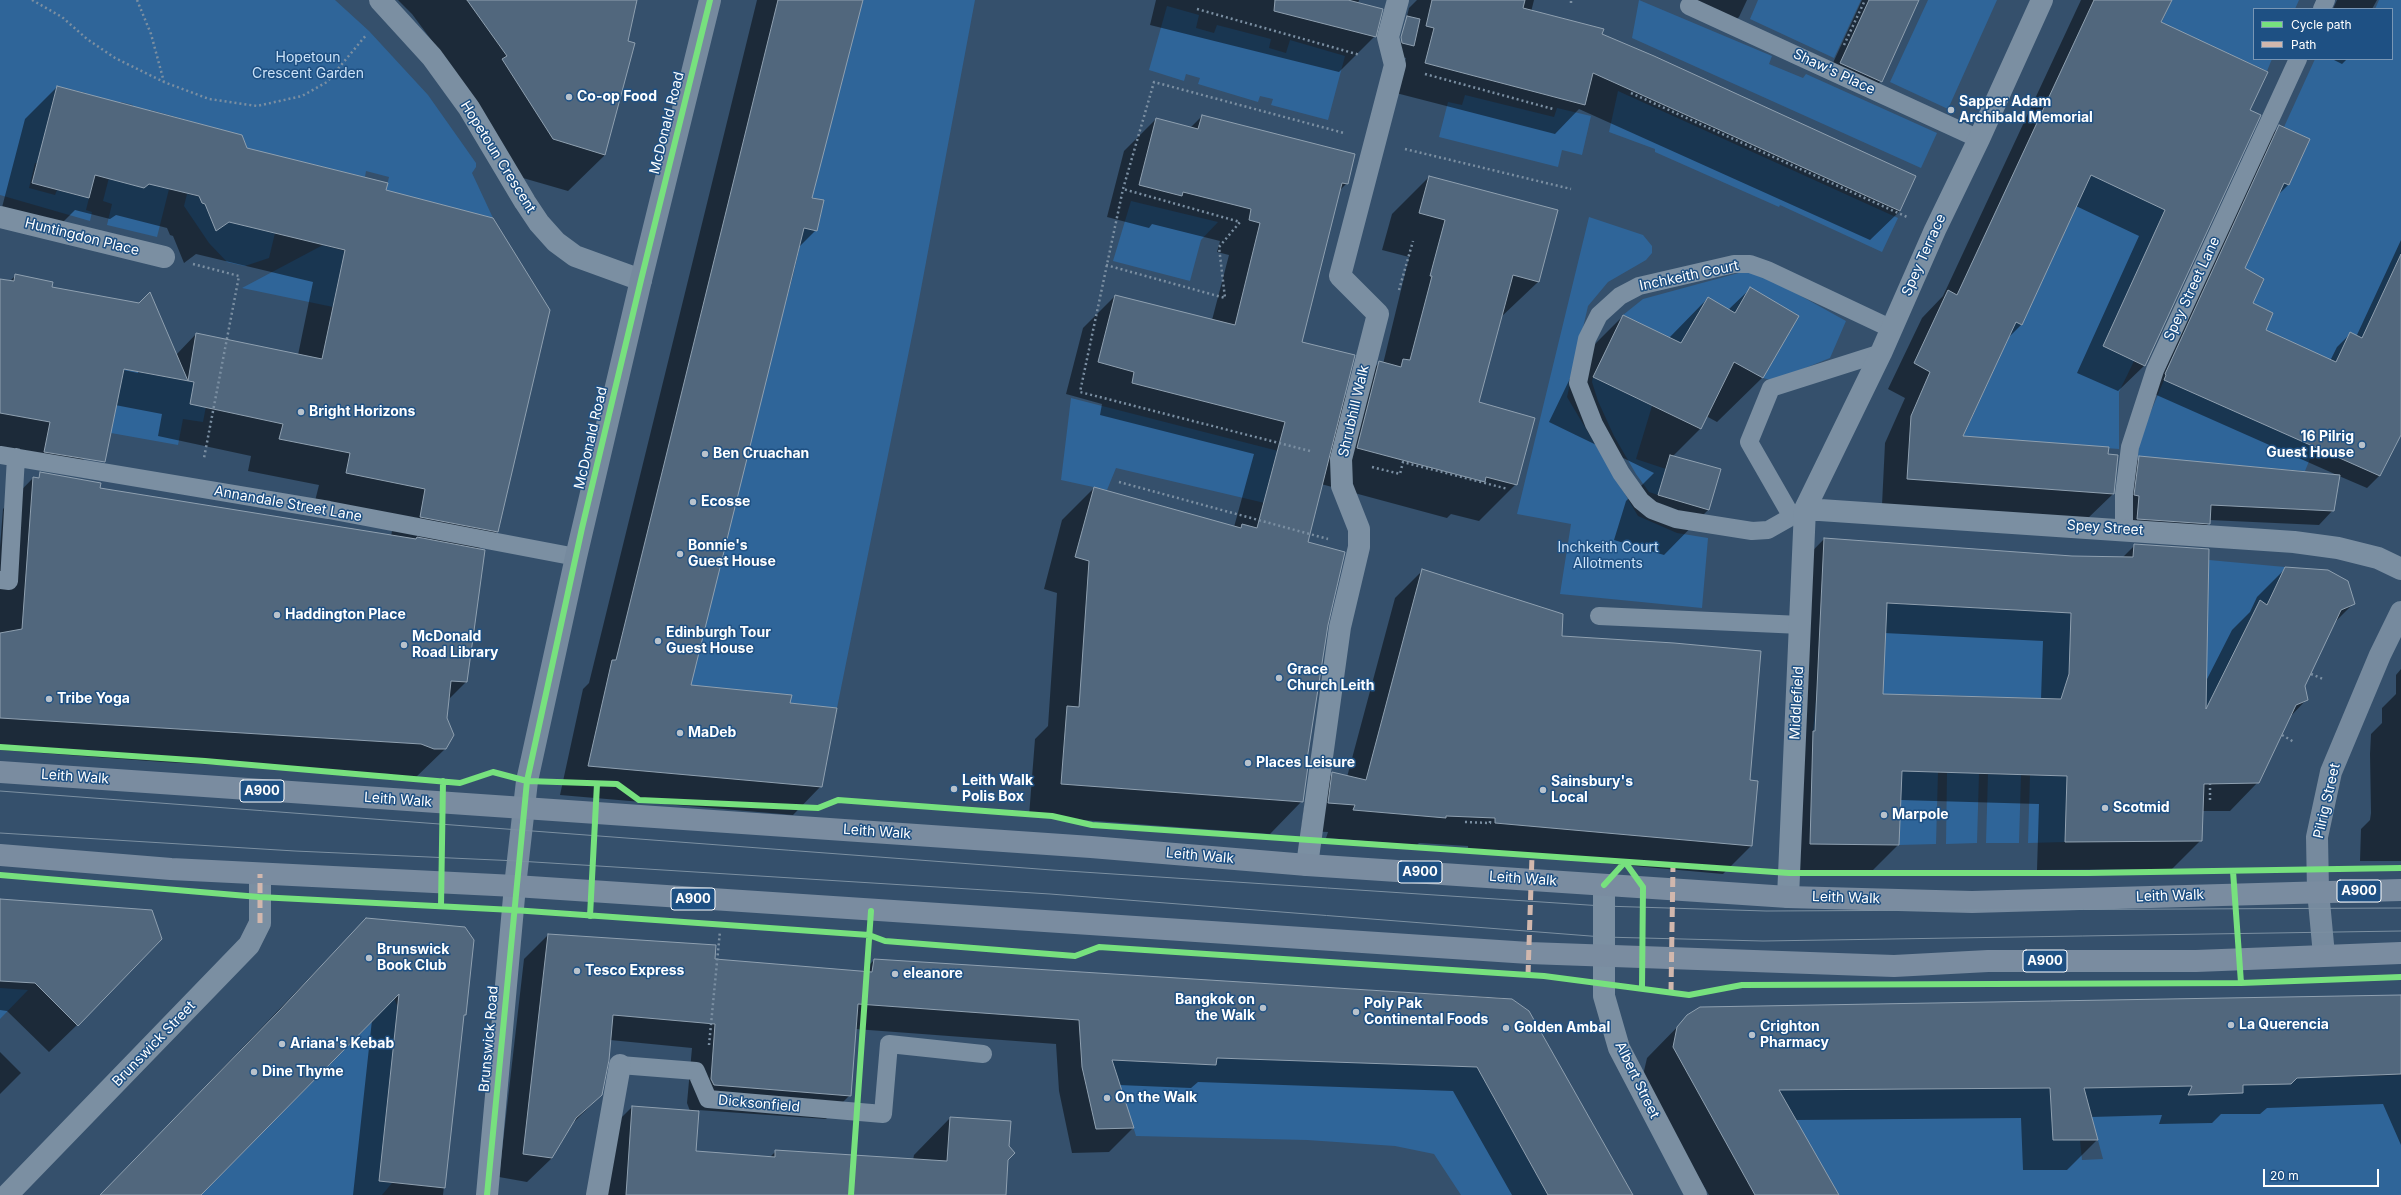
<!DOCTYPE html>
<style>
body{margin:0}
#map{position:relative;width:2401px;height:1195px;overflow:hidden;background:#35506c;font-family:Inter,sans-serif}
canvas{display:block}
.legend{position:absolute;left:2253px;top:8px;width:140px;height:52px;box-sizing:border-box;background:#1e5083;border:1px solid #7896b5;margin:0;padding:5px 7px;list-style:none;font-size:12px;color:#fff}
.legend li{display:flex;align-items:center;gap:8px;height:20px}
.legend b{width:20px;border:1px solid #7896b5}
.scale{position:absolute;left:2263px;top:1169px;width:116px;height:18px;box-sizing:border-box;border:2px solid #fff;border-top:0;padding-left:5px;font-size:12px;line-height:14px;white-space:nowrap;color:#fff;-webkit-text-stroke:3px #1e5083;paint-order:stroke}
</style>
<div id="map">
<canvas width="2401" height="1195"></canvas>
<ul class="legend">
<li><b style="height:5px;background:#77e17e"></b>Cycle path</li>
<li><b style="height:5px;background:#d1b7ad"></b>Path</li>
</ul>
<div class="scale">20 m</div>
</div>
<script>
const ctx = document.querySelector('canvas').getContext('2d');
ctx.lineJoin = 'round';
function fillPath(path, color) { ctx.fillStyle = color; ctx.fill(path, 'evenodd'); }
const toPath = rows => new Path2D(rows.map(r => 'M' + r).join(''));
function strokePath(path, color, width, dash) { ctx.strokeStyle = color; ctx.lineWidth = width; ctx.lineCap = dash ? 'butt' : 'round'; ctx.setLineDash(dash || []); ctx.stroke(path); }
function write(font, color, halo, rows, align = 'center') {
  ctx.font = font + ' Inter,sans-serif'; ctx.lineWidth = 3; ctx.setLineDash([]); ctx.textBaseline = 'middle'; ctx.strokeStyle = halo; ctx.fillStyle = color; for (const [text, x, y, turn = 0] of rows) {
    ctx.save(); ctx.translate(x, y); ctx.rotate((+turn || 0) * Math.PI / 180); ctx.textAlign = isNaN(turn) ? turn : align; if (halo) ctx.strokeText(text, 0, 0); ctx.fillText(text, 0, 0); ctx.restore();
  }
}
fillPath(toPath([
 [0,0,335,0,369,31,428,95,476,163,476,167,472,173,493,218,408,196,381,317,242,288,323,245,352,253,369,263,389,177,366,171,365,177,245,148,245,142,235,139,233,133,151,110,149,115,132,110,133,105,121,102,119,107,85,98,86,93,57,86,50,113,41,164,35,163,29,188,55,195,57,190,89,198,86,210,92,212,90,221,0,195],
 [862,0,975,0,915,321,837,708,790,703,791,695,751,691,697,705,682,677,793,276,804,228,817,231,824,200,811,197],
 [1639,0,1772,56,1769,64,1803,78,1806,74,1937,133,1921,168,1632,38],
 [1758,0,1861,0,1834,58,1750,19],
 [1928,0,1997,0,1948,109,1890,82],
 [2172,0,2299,0,2295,9,2254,9,2254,59,2272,59,2267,71,2205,43,2135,194,2166,210,2103,346,2134,361,2119,392,2119,449,1963,437,2016,322,2022,325],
 [2379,0,2401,0,2401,253,2362,338,2336,362,2265,330,2273,313,2253,303,2264,280,2244,270,2265,226,2260,172,2289,185,2310,139,2284,127,2315,59,2392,59,2392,9,2375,9],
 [1167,6,1199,15,1196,28,1214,33,1217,25,1271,39,1269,48,1286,53,1290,40,1345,56,1328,120,1271,105,1273,99,1260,96,1258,102,1198,84,1200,78,1186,74,1184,81,1149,70],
 [1618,91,1898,218,1882,252,1780,205,1779,207,1655,152,1655,149,1609,132],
 [1465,95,1554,117,1557,108,1591,116,1582,155,1562,150,1558,167,1439,137,1448,102,1462,105],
 [113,162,147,183,169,189,157,237,107,225,112,204,103,201],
 [187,194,201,197,202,203,212,206,213,224,223,226,227,221,275,233,269,258,245,266,227,262,209,243,184,206],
 [1131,201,1218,222,1201,240,1190,281,1113,261],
 [1589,217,1643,235,1652,246,1652,253,1646,260,1608,282,1588,306,1567,397,1638,516,1677,533,1708,538,1702,608,1560,594,1571,524,1517,514],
 [1746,271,1763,275,1846,321,1830,358,1783,377,1771,380,1763,378,1799,316,1750,288,1735,313,1681,343,1623,315,1643,299],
 [122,369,210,385,203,422,183,419,178,445,111,433],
 [1593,377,1652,406,1636,459,1666,469,1658,495,1649,492,1636,474,1614,436,1598,401,1592,382],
 [2164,380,2313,445,2312,447,2314,449,2305,471,2138,457,2139,440],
 [1071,398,1294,455,1274,462,1266,494,1269,504,1116,468,1107,490,1061,480],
 [2209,560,2285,567,2267,604,2260,601,2245,629,2205,730],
 [1883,603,2071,613,2069,699,1904,694,1903,734,1813,731,1817,689,1882,692],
 [1902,771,1938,772,1936,844,1899,845],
 [1947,773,1979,773,1977,843,1946,844],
 [1988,774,2021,775,2019,843,1986,843],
 [2030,775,2067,776,2065,842,2028,843],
 [0,988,28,990,0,1019],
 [393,996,398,1008,379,1181,392,1183,382,1195,201,1195,377,1017,382,998],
 [1217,1058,1477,1067,1548,1195,1461,1195,1434,1154,1395,1146,1307,1140,1136,1136,1112,1060,1216,1065],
 [2401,1075,2401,1195,1839,1195,1771,1079,1799,1087,1800,1090,2050,1088,2053,1140,2080,1140,2082,1160,2103,1159,2084,1088,2192,1086,2188,1095,2243,1093,2243,1085,2291,1084,2297,1078]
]), '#2f6599');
fillPath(toPath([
 [398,0,636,0,605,155,568,191,516,176,470,92,412,14],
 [757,0,861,0,811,198,816,230,798,248,690,686,789,703,821,786,793,815,560,795,583,689,589,683],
 [1156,0,1359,0,1358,4,1375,36,1339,72,1150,25],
 [1417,0,1534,0,1531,12,1601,35,1900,211,1870,240,1579,109,1555,134,1396,93,1406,58,1397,56,1409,8],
 [1691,0,1747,0,1739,17,1724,31],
 [1862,0,1918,0,1881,81,1866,96,1826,78],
 [2081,0,2171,0,2160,23,2249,110,2145,365,2118,391,2077,373,2139,236,2076,206,2022,324,2007,339,1962,437,2117,456,2113,494,2086,520,1882,505,1885,443,1905,398,1888,389,1922,318,1943,296],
 [2337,0,2377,0,2372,9,2333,9],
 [2332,59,2347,59,2342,64],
 [57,87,247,149,385,191,498,531,478,550,484,551,466,682,448,700,445,749,414,779,403,779,391,774,163,762,0,750,0,547,3,509,33,478,391,536,394,521,314,505,319,485,248,471,251,456,158,436,162,414,115,405,109,434,77,466,0,451,0,280,9,282,15,276,50,288,139,304,176,355,196,334,298,355,313,282,196,254,184,263,173,236,170,235,167,228,116,215,110,219,75,210,55,230,0,215,25,119],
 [119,367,138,371,138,373,119,369],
 [1202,116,1347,183,1339,191,1301,343,1342,399,1379,363,1383,364,1409,257,1382,250,1392,214,1429,177,1538,282,1500,318,1477,403,1516,484,1479,521,1451,514,1447,518,1321,484,1306,543,1327,625,1305,766,1302,801,1270,834,1029,816,1035,739,1048,726,1057,593,1044,589,1062,520,1094,488,1234,527,1254,454,1100,415,1102,404,1066,394,1083,328,1115,296,1212,320,1229,255,1217,252,1220,241,1152,224,1149,228,1107,217,1124,151,1156,119,1190,128],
 [2280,126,2288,185,2278,195,2243,269,2252,304,2264,330,2330,361,2337,347,2350,334,2356,337,2401,240,2401,434,2380,475,2367,488,2339,476,2333,510,2319,525,2209,520,2209,523,2194,538,2123,533,2125,472,2140,458,2337,475,2152,393,2267,139],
 [1750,289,1798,317,1762,378,1717,422,1706,416,1700,429,1672,457,1720,470,1708,510,1664,555,1614,540,1626,501,1654,473,1549,422,1579,360,1623,316,1669,338,1708,298,1728,310],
 [1824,539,2072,557,2122,558,2135,545,2205,683,2232,630,2250,612,2257,597,2286,568,2353,604,2334,623,2304,686,2307,699,2289,718,2258,782,2230,811,2202,811,2201,840,2172,869,2037,870,2039,804,1900,800,1898,845,1870,873,1782,872,1796,568],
 [1884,633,2043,641,2041,699,1882,695],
 [1423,570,1560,637,1749,781,1751,846,1723,874,1468,851,1468,846,1419,843,1417,845,1326,838,1328,832,1301,831,1305,801,1333,773,1347,777,1395,598],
 [2401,669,2401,861,2360,861,2361,829,2370,820,2371,813,2370,754,2371,734,2382,723,2382,708,2396,694,2396,675],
 [0,900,77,1025,49,1052,7,1011,0,1010],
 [366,919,465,1014,462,1017,443,1195,353,1195,372,1020,200,1195,101,1195],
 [548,935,714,960,862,972,874,960,1504,998,1518,1003,1528,1012,1633,1195,1512,1195,1453,1091,1198,1082,1191,1088,1119,1085,1133,1128,1109,1152,1072,1153,1059,1091,1056,1044,855,1029,850,1095,826,1119,698,1110,695,1152,770,1157,776,1151,913,1160,914,1155,950,1118,1007,1160,985,1195,592,1195,595,1144,632,1107,690,1111,687,1103,692,1048,610,1040,601,1095,572,1124,552,1158,527,1182,499,1177,524,959],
 [2401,996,2401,1145,2383,1104,2267,1108,2260,1114,2221,1114,2212,1123,2159,1124,2162,1115,2091,1117,2097,1140,2067,1170,2023,1170,2021,1118,1795,1120,1838,1195,1709,1195,1645,1084,1644,1071,1647,1058,1688,1016],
 [0,1052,21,1073,0,1094]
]), '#0007');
const building = toPath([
 [467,0,637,0,628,41,635,43,605,155,553,139,502,59,507,56,467,0],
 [778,0,863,0,812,198,824,200,817,231,804,228,691,685,792,695,790,703,837,708,822,787,588,766,612,660,616,660,778,0],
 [1275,0,1348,0,1383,9,1376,37,1274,11,1275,0],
 [1432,0,1525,0,1523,8,1604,29,1602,34,1654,56,1916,176,1900,211,1593,73,1585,105,1425,63,1434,28,1426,26,1432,0],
 [1869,0,1919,0,1882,82,1840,63,1869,0],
 [2094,0,2172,0,2161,22,2268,72,2250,110,2261,115,2145,366,2103,346,2165,210,2091,175,2022,325,2016,322,1963,436,2109,447,2108,454,2118,455,2114,494,1907,479,1911,416,1930,372,1914,363,1948,290,1957,295,2094,0],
 [1407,16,1420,19,1414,46,1402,43,1401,37,1407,16],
 [57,86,242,135,247,148,388,183,386,190,493,218,550,310,498,532,420,517,425,489,346,473,350,453,279,439,283,424,190,404,194,382,124,369,105,462,44,452,50,422,0,413,0,279,14,281,15,274,53,282,52,287,139,303,150,292,188,381,196,333,322,359,345,250,229,222,216,231,205,204,202,203,199,196,149,184,144,188,95,175,89,198,32,183,57,86],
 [1202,115,1355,154,1348,184,1342,183,1302,342,1355,355,1308,542,1345,552,1328,625,1306,766,1308,766,1303,802,1061,784,1067,706,1079,707,1089,561,1075,557,1094,487,1241,528,1242,524,1257,528,1285,422,1132,383,1134,372,1098,362,1115,295,1235,325,1260,223,1249,220,1251,209,1183,192,1182,196,1139,185,1156,118,1198,129,1202,115],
 [2279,125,2310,139,2289,185,2284,183,2245,268,2264,279,2253,303,2273,313,2266,330,2336,362,2350,332,2362,338,2401,254,2401,435,2380,476,2164,380,2166,375,2165,374,2279,125],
 [1429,176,1558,210,1539,282,1513,275,1479,402,1535,418,1517,485,1486,477,1485,482,1357,448,1379,361,1401,367,1403,359,1410,360,1432,276,1430,276,1445,220,1419,213,1429,176],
 [1750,287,1799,316,1763,378,1734,362,1701,429,1593,377,1623,315,1681,343,1708,297,1735,313,1750,287],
 [1670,455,1721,469,1709,510,1658,495,1670,455],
 [2139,456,2340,475,2334,511,2211,505,2210,524,2137,519,2139,496,2134,495,2139,456],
 [40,472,101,483,100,488,416,539,417,537,485,550,467,682,451,681,447,718,454,735,446,749,434,749,421,744,0,718,0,633,22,629,33,477,39,478,40,472],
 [1824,538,2072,556,2133,557,2134,544,2209,549,2206,709,2260,600,2267,605,2285,567,2328,570,2348,581,2355,604,2341,610,2305,686,2308,700,2296,705,2259,783,2204,784,2202,841,2065,842,2067,776,1902,771,1899,845,1810,844,1813,731,1815,731,1824,538],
 [1887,603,2071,613,2069,674,2061,699,1883,694,1887,603],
 [1422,569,1563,614,1562,636,1674,643,1761,651,1750,780,1758,781,1752,846,1495,823,1495,818,1446,816,1446,818,1353,810,1355,805,1328,803,1332,772,1366,780,1422,569],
 [0,899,152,910,162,939,78,1026,35,983,0,981,0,899],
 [366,918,465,927,474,940,466,1015,464,1015,445,1188,379,1181,399,994,201,1195,100,1195,279,1011,366,918],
 [548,934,716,945,715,959,872,972,874,959,1512,999,1529,1011,1633,1195,1548,1195,1477,1067,1217,1058,1216,1065,1112,1060,1134,1128,1096,1129,1082,1067,1079,1020,858,1004,851,1096,714,1085,711,1079,715,1024,613,1015,609,1060,602,1095,576,1118,552,1158,523,1154,548,934],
 [2401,995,2401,1074,2297,1078,2291,1084,2243,1085,2243,1093,2188,1095,2192,1086,2084,1088,2098,1140,2053,1140,2050,1088,1779,1090,1839,1195,1755,1195,1673,1047,1677,1027,1687,1015,1700,1007,2401,995],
 [632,1106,699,1111,696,1151,775,1157,775,1150,947,1161,950,1117,1011,1121,1009,1146,1015,1153,1008,1160,1006,1195,626,1195,632,1106]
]);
fillPath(building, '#51677d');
strokePath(building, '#8fa0b0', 1);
strokePath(toPath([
 [32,0,62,17,87,39,115,58,164,82,209,99,257,106,302,96,327,82,367,34],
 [137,0,151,34,164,82],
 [1571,3,1571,0],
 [1197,9,1360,55],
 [1844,45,1865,0],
 [1425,74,1553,109],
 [1631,93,1907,217],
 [1405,149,1571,189],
 [193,264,239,276,204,458],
 [1106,265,1225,298,1219,247,1240,222,1123,189],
 [1399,290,1413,241],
 [1310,451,1080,392,1123,189,1154,82,1344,133],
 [1372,467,1400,474,1403,462,1508,489],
 [1119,482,1328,539],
 [2311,674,2323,679],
 [2282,735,2294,742],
 [2210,800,2210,784],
 [1465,822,1490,823,1490,818],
 [709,1045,720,931]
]), '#7b8fa2', 2.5, [2, 3]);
strokePath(toPath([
 [1689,6,1979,139],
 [2322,9,2326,0],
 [0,455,329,510,576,557],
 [1805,509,1768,530,1752,531,1676,519,1652,510,1641,501,1621,473,1594,424,1578,383,1587,339,1599,315,1620,296,1639,286,1734,264,1750,264,1767,270,1892,329],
 [1792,517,1749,442,1771,388,1881,353],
 [2124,529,2124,494,2130,447,2155,370,2298,59],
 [0,580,9,581,16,457],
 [1599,616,1801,625],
 [620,1065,696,1071,708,1099,883,1114,889,1044,983,1054]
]), '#7b8fa2', 18);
strokePath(toPath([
 [380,0,432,57,469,108,525,202,539,223,556,242,575,256,641,280],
 [0,217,164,257],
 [1805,509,2294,542,2338,548,2378,558,2401,569],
 [1307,865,1340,627,1359,547,1359,529,1342,486,1341,459,1378,314,1340,276,1395,65,1388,37,1398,0],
 [1604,885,1604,996,1619,1048,1696,1195],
 [1788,897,1805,509,1881,353,1935,230,1979,139,2042,0],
 [7,1195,249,945,260,923,260,874],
 [487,1195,515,886],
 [597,1195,620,1065]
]), '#7b8fa2', 22);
strokePath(toPath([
 [515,886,527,781,576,557,641,280,710,0],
 [2324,955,2318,891,2317,837,2331,772,2380,655,2401,612]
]), '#768a9e', 22);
strokePath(toPath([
 [0,772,1091,847,1307,865,1788,897,1972,902,2401,890],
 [0,855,171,869,515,886,1529,953,1894,966,1988,961,2196,961,2401,953]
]), '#7a8ca0', 22);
strokePath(toPath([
 [0,791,1052,870,1603,906,1766,911,2401,908],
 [0,833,295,851,518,861,1050,894,1603,937,1763,941,2401,931]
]), '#7c90a2', 1);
strokePath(toPath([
 [260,923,260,874],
 [1528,975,1532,856],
 [1671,992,1673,865]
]), '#d1b7ad', 5, [10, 5]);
strokePath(toPath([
 [0,747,205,761,460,783,493,772,527,781,617,784,639,800,818,808,838,800,1052,816,1092,825,1789,873,2088,873,2401,868],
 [2233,871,2241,983],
 [0,875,259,897,513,910,869,935,885,941,1075,956,1099,947,1544,976,1689,995,1742,985,2241,983,2401,977],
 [1604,885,1625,862,1643,887,1642,987],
 [441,906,443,781],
 [590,916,597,784],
 [487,1195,527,781,582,528,641,280,710,0],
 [851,1195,871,911]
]), '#77e17e', 6);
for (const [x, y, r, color] of [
 [569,97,4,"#b8c2cc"],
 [1951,110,4,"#b8c2cc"],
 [301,412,4,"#b8c2cc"],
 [2362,445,4,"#b8c2cc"],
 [705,454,4,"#b8c2cc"],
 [693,502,4,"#b8c2cc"],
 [680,554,4,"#b8c2cc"],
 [277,615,4,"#b8c2cc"],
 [658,641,4,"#b8c2cc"],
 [404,645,4,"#b8c2cc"],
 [1279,678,4,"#b8c2cc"],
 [49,699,4,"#b8c2cc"],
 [680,733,4,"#b8c2cc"],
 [1248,763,4,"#b8c2cc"],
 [954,789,4,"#b8c2cc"],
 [1543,790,4,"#b8c2cc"],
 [2105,808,4,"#b8c2cc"],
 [1884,815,4,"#b8c2cc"],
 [369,958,4,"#b8c2cc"],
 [577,971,4,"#b8c2cc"],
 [895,974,4,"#b8c2cc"],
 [1263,1008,4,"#b8c2cc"],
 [1356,1012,4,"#b8c2cc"],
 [2231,1025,4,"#b8c2cc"],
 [1506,1028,4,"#b8c2cc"],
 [1752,1035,4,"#b8c2cc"],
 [282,1044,4,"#b8c2cc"],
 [254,1072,4,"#b8c2cc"],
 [1107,1098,4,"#b8c2cc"]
]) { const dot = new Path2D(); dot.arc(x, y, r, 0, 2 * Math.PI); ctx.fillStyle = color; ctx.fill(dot); strokePath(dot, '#1e5083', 1.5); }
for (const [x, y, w] of [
 [262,791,44],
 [1420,872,44],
 [2359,891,44],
 [693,899,44],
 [2045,961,44]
]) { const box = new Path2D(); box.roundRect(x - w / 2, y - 11, w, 22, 3); ctx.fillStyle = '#1e5083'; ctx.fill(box); strokePath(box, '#fff', 1); }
write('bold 13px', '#fff', null, [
 ["A900",262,791],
 ["A900",1420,872],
 ["A900",2359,891],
 ["A900",693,899],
 ["A900",2045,961]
]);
write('14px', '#cae1f7', '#1e5083', [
 ["Hopetoun",308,58],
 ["Crescent Garden",308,74],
 ["Inchkeith Court",1608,548],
 ["Allotments",1608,564]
]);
write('14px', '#fff', '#1e5083', [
 ["Shaw's Place",1834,72,25],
 ["McDonald Road",667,123,-76],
 ["Hopetoun Crescent",498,157,58],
 ["Huntingdon Place",82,237,14],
 ["Spey Terrace",1924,255,-66],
 ["Inchkeith Court",1689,276,-12],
 ["Spey Street Lane",2192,289,-65],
 ["Shrubhill Walk",1354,411,-77],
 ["McDonald Road",591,438,-77],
 ["Annandale Street Lane",288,504,10],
 ["Spey Street",2105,528,4],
 ["Middlefield",1797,703,-87],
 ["Leith Walk",75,777,4],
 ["Leith Walk",398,800,4],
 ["Pilrig Street",2327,801,-77],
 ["Leith Walk",877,832,4],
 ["Leith Walk",1200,856,5],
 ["Leith Walk",1523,879,4],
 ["Leith Walk",2170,896,-2],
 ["Leith Walk",1846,898,2],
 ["Brunswick Road",489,1039,-85],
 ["Brunswick Street",154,1044,-46],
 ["Albert Street",1637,1080,64],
 ["Dicksonfield",759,1104,5]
]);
write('bold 14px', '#fff', '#1e5083', [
 ["Co-op Food",577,97],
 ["Sapper Adam",1959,102],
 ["Archibald Memorial",1959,118],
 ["Bright Horizons",309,412],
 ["16 Pilrig",2354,437,"right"],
 ["Guest House",2354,453,"right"],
 ["Ben Cruachan",713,454],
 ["Ecosse",701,502],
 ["Bonnie's",688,546],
 ["Guest House",688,562],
 ["Haddington Place",285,615],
 ["Edinburgh Tour",666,633],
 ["Guest House",666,649],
 ["McDonald",412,637],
 ["Road Library",412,653],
 ["Grace",1287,670],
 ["Church Leith",1287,686],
 ["Tribe Yoga",57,699],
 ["MaDeb",688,733],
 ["Places Leisure",1256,763],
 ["Leith Walk",962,781],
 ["Polis Box",962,797],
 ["Sainsbury's",1551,782],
 ["Local",1551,798],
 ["Scotmid",2113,808],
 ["Marpole",1892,815],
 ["Brunswick",377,950],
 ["Book Club",377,966],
 ["Tesco Express",585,971],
 ["eleanore",903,974],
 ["Bangkok on",1255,1000,"right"],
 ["the Walk",1255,1016,"right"],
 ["Poly Pak",1364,1004],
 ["Continental Foods",1364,1020],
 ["La Querencia",2239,1025],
 ["Crighton",1760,1027],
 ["Pharmacy",1760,1043],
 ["Golden Ambal",1514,1028],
 ["Ariana's Kebab",290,1044],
 ["Dine Thyme",262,1072],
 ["On the Walk",1115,1098]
], 'left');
</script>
